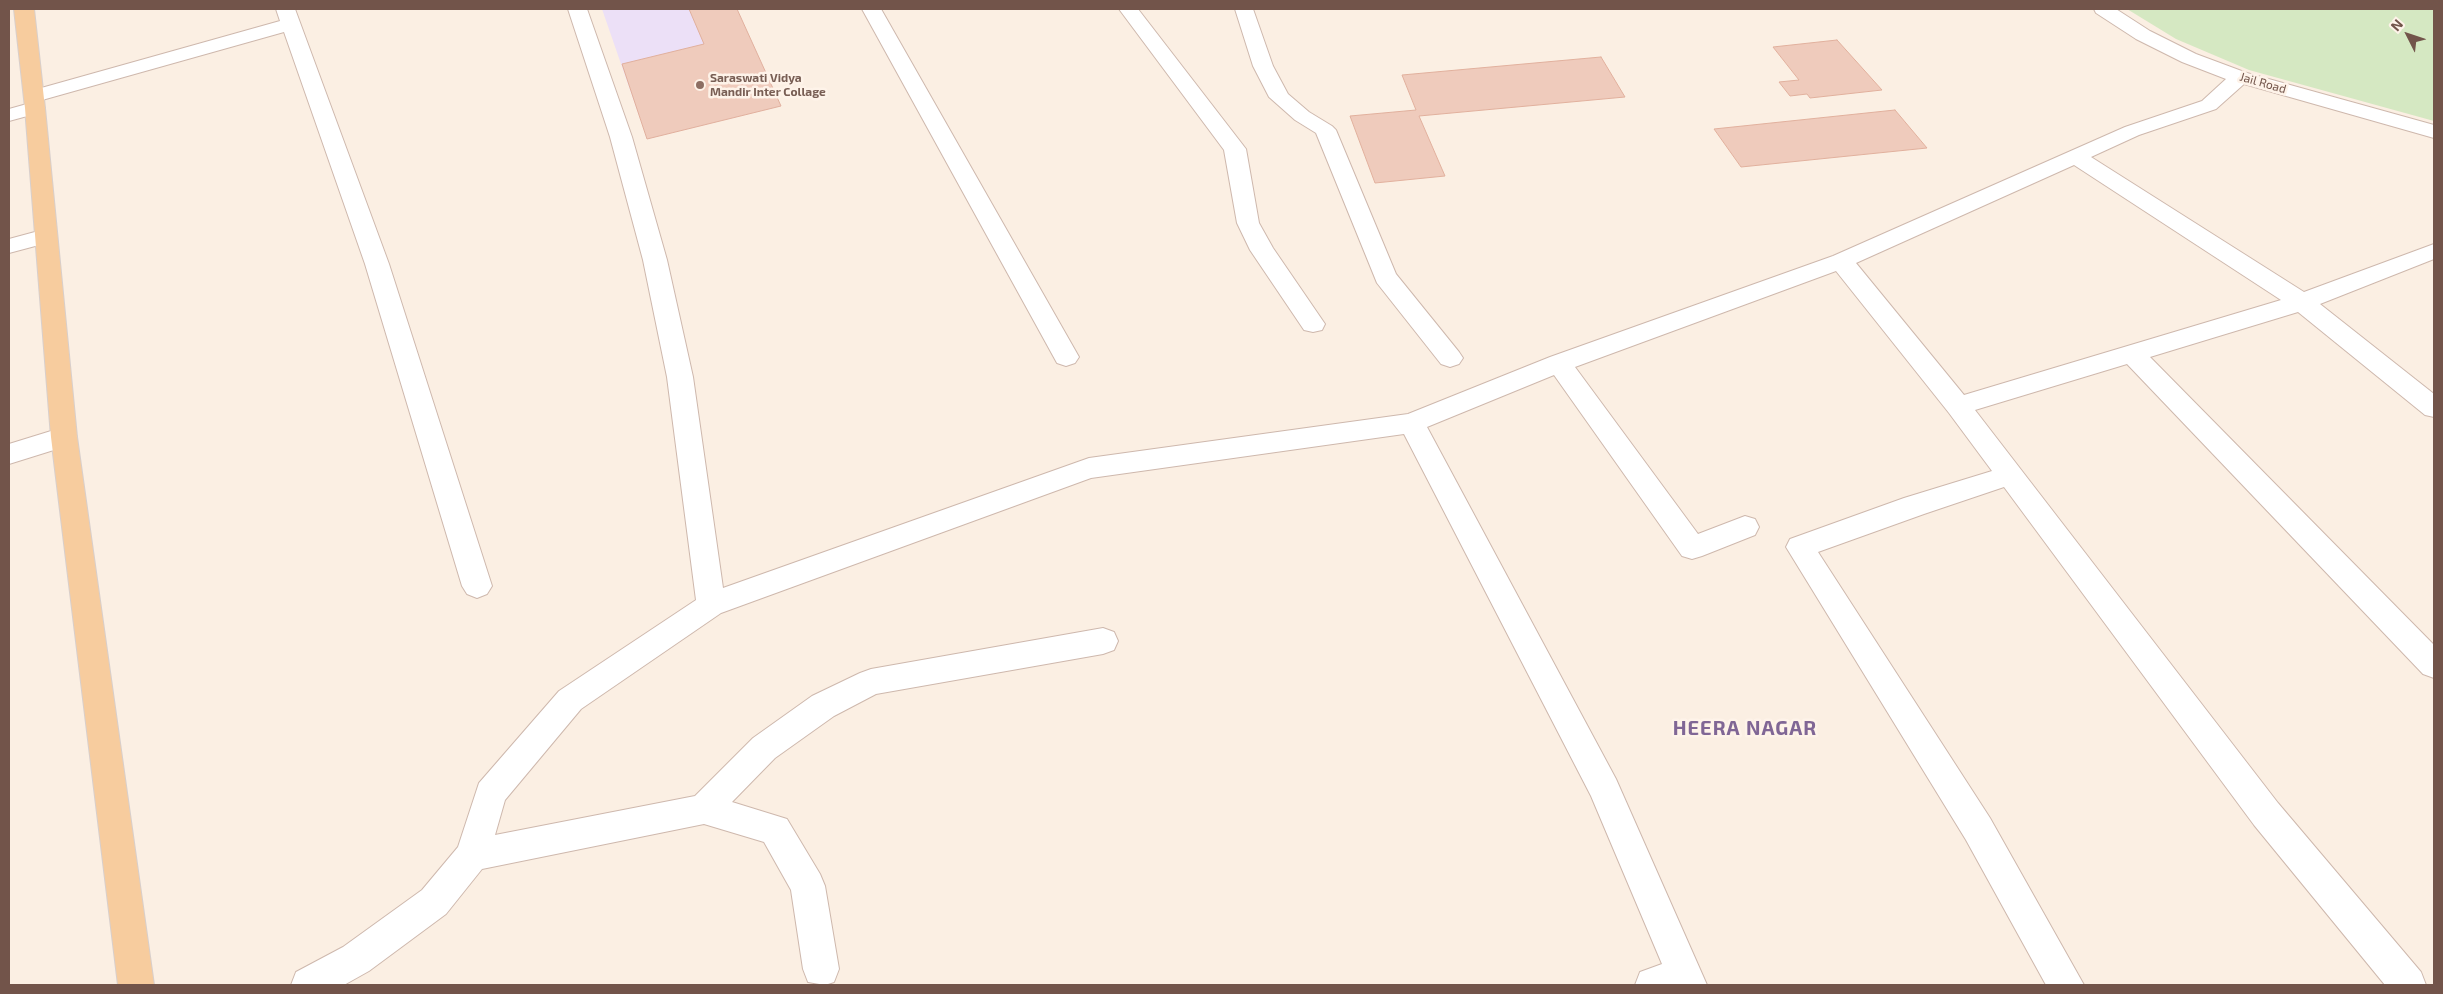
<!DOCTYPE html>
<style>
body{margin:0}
#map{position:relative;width:2443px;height:994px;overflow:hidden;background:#fbefe3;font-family:"Exo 2",sans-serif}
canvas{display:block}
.frame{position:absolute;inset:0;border:10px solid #72544a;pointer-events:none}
.north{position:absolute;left:2383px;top:10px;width:50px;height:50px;-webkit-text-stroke:4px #fef3e9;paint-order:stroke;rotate:311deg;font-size:14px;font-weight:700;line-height:20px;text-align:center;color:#72544a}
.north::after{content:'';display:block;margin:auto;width:18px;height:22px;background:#72544a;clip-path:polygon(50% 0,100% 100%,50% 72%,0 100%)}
</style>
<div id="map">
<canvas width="2443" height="994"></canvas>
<div class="frame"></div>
<div class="north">N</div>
</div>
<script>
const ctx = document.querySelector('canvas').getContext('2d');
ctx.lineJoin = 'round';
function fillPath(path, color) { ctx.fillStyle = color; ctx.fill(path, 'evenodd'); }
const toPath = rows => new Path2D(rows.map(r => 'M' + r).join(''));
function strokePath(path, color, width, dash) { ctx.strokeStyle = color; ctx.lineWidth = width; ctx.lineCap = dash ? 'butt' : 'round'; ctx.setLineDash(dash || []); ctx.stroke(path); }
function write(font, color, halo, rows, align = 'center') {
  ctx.font = font + ' "Exo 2",sans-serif'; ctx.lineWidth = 5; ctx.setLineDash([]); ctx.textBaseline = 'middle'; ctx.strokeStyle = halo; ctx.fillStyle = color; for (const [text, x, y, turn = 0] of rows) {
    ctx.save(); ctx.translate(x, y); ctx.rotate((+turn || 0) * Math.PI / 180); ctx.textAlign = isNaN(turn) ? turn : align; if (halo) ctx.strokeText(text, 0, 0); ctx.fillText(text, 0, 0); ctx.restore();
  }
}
fillPath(toPath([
 [602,9,737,9,781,106,647,139]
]), '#ece0f7');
fillPath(toPath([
 [2127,9,2434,9,2434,121,2249,70,2176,39]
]), '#d5e8c2');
const building = toPath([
 [689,9,737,9,781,106,647,139,622,64,704,44,689,9],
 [1837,40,1882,90,1810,98,1807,94,1790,96,1779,82,1799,80,1773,47,1837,40],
 [1601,57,1625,97,1419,116,1445,176,1375,183,1350,116,1416,110,1402,75,1601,57],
 [1895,110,1927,148,1741,167,1714,129,1895,110]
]);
fillPath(building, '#efcbbc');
strokePath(building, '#e1b09d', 1);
const minor = toPath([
 [276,9,295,9,389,264,492,586,487,594,477,598,467,594,462,586,365,264,284,32,35,102,42,104,45,108,42,112,9,121,9,109,34,102,27,100,24,96,27,92,280,21,276,9],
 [568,9,587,9,632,137,667,260,693,377,723,588,1089,458,1408,414,1550,357,1833,256,2125,127,2202,101,2226,79,2182,62,2136,39,2096,13,2094,9,2116,9,2150,31,2196,54,2247,73,2434,125,2434,138,2244,84,2216,109,2139,135,2091,157,2304,292,2434,244,2434,259,2320,304,2434,394,2434,417,2425,415,2298,312,2150,357,2434,645,2434,678,2423,674,2127,364,1975,410,2278,803,2421,972,2426,985,2385,985,2254,825,2004,487,1924,514,1818,552,1990,818,2084,985,2046,985,1966,840,1786,547,1790,539,1904,498,1992,471,1949,413,1836,271,1575,367,1698,534,1745,516,1755,519,1759,527,1755,535,1702,556,1692,559,1682,556,1554,375,1427,427,1616,779,1707,985,1635,985,1640,972,1662,964,1591,796,1404,434,1091,478,721,613,581,709,505,800,495,835,695,796,753,738,812,696,860,673,871,669,1103,628,1114,632,1118,641,1114,650,1103,654,876,694,834,716,775,758,732,802,787,819,820,874,825,886,839,969,834,982,825,985,808,982,803,969,791,890,764,842,704,824,482,869,446,914,369,971,344,985,291,985,296,972,343,947,422,890,458,847,479,783,559,691,696,600,667,377,643,260,610,137,568,9],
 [2074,165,2281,300,1964,395,1856,263,2074,165],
 [862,9,881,9,1079,357,1075,363,1066,366,1057,363,862,9],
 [1119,9,1138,9,1246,149,1259,223,1273,248,1325,324,1322,330,1313,332,1304,330,1250,250,1237,223,1224,150,1119,9],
 [1235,9,1253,9,1273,66,1288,94,1309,112,1332,126,1336,130,1396,274,1459,352,1463,358,1459,364,1450,367,1441,364,1377,283,1316,133,1295,120,1269,97,1253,66,1235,9],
 [46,229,54,231,57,236,54,241,9,253,9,239,46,229],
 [64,427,73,430,77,437,73,444,9,464,9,444,64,427]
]);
const major = toPath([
 [14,9,34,9,45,108,77,437,154,985,118,985,51,437,25,108,14,9]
]);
strokePath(minor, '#ceb8ad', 2);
strokePath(major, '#d8cfcc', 2);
fillPath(minor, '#fff');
fillPath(major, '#f7cc9e');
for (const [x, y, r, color] of [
 [700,85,5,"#8d6e63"]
]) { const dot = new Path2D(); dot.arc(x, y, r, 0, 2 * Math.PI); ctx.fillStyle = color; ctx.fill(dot); strokePath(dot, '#fef3e9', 2); }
write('bold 12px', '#785e54', '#fef3e9', [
 ["Saraswati Vidya",710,78],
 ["Mandir Inter Collage",710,92]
], 'left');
write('12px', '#72544a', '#fef3e9', [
 ["Jail Road",2263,83,16]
]);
ctx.letterSpacing = '1px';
write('bold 20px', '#806695', '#fef3e9', [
 ["HEERA NAGAR",1745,728]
]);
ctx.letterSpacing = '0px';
</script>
